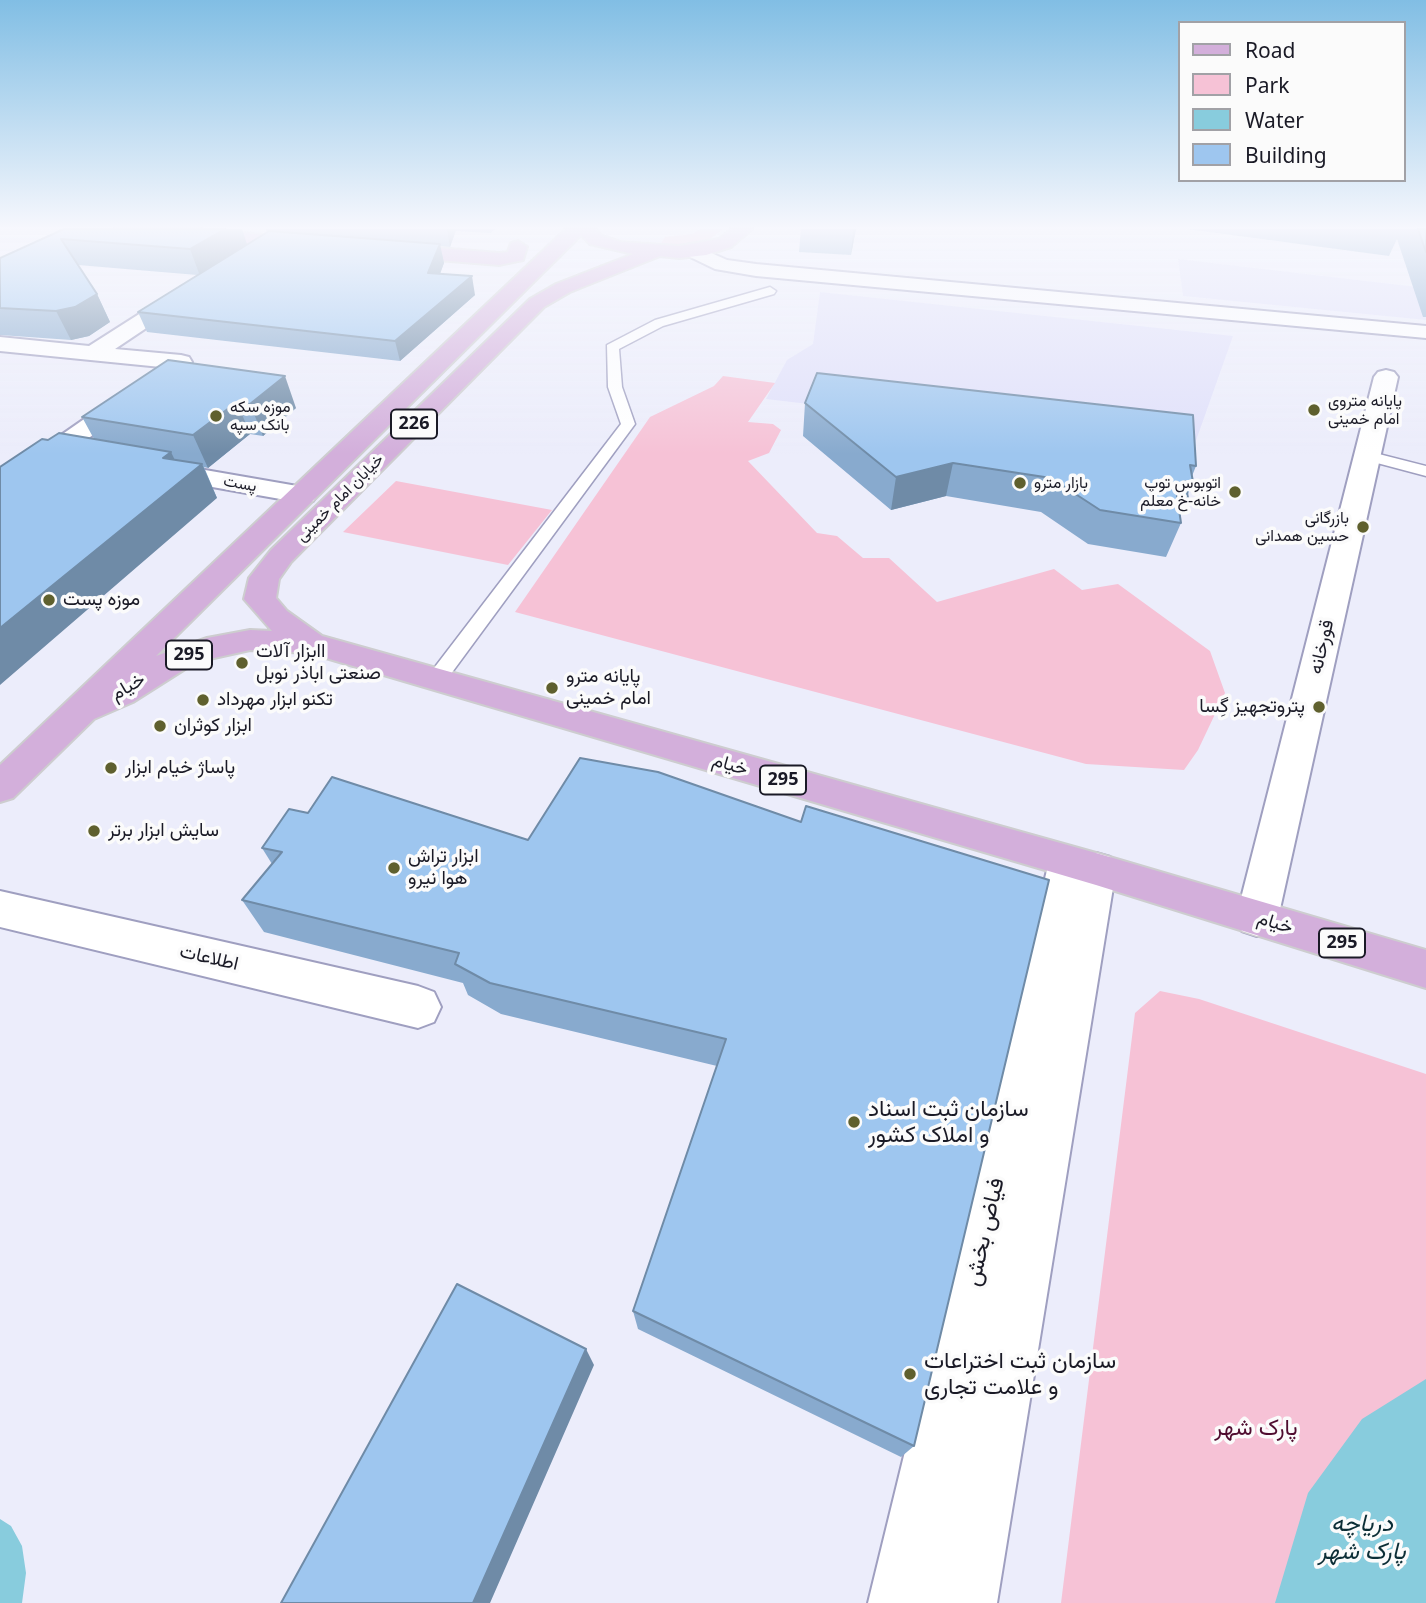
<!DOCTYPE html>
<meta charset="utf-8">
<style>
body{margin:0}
#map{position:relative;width:1426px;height:1603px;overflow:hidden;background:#ecedfb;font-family:"Noto Sans",sans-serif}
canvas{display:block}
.legend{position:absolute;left:1178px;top:21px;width:228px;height:161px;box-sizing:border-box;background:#fbfbfb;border:2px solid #a1a1a6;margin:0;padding:9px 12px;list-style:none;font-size:21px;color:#1a1a26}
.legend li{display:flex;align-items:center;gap:14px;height:35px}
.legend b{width:35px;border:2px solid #a1a1a6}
</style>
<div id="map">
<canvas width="1426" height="1603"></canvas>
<ul class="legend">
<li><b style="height:9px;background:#d3afdb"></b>Road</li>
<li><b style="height:19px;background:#f6c2d6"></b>Park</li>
<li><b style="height:19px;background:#8cd"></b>Water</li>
<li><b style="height:19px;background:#9ec6ef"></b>Building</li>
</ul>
</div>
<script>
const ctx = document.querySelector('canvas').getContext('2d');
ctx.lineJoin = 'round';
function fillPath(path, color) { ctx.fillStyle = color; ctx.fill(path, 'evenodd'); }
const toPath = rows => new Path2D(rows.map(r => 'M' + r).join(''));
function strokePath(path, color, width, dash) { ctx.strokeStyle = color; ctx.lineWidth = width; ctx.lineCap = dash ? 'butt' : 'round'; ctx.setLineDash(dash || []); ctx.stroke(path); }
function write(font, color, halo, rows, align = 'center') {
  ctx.font = font + ' "Noto Sans",Vazirmatn,sans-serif'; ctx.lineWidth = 7; ctx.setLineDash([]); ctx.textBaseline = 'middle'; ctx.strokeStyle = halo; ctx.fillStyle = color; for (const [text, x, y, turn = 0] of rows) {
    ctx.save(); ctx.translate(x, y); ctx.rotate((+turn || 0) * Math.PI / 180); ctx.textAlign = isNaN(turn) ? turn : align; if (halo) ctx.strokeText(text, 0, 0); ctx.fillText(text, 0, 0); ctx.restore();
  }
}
fillPath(toPath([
 [1178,259,1426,288,1426,320,1183,296],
 [820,292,1233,336,1193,449,766,399,787,360,813,344]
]), '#e0e0fa');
fillPath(toPath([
 [700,229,723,229,710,239,694,243,659,246,665,237,692,234],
 [723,376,775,383,748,422,773,424,781,430,769,453,748,461,817,533,837,536,863,558,889,558,937,602,1054,569,1082,590,1118,584,1210,651,1225,693,1198,750,1184,770,1086,764,515,612,650,417,714,386],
 [396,481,552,510,508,565,343,532],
 [1160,991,1199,999,1426,1074,1426,1603,1061,1603,1135,1013]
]), '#f6c2d6');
fillPath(toPath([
 [1426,1379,1426,1603,1275,1603,1308,1493,1362,1419],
 [0,1519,11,1526,22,1546,26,1573,22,1603,0,1603]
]), '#8cd');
const lane = toPath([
 [770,287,776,291,774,294,663,326,619,349,622,387,635,424,442,686,428,686,425,681,428,676,621,424,608,387,607,345,655,320,770,287],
 [1367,451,1426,466,1426,476,1362,459,1359,456,1362,453,1367,451]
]);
const street = toPath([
 [691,244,727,260,756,264,1426,326,1426,338,756,276,715,269,684,254,682,250,684,246,691,244],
 [187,286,194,288,197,292,194,296,115,349,181,355,189,357,192,362,189,367,181,369,0,351,0,337,89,346,180,288,187,286],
 [1386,370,1394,372,1398,377,1278,918,1272,931,1257,936,1242,931,1236,918,1374,377,1378,372,1386,370],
 [131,390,139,392,143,397,139,402,62,457,53,460,44,457,40,452,44,447,123,392,131,390],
 [159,462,303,487,313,489,317,495,313,501,303,503,150,476,146,470,150,464,159,462],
 [0,891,418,986,434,992,441,1007,434,1022,418,1028,0,927,0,891]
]);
const secondary = toPath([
 [1069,846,1083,851,1086,856,1096,853,1110,857,1116,869,997,1603,868,1603,1049,862,1055,851,1069,846]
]);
const primary = toPath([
 [115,229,192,229,304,238,313,244,304,250,124,234,115,229],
 [566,229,595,229,602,236,621,242,679,246,719,239,731,229,752,229,731,247,706,255,679,258,660,256,570,292,544,307,291,562,279,579,276,598,287,611,322,636,1096,853,1426,950,1426,988,1096,885,309,653,250,650,214,658,185,669,133,702,94,719,13,798,0,802,0,765,566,229],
 [581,235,590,244,633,254,556,284,530,299,271,550,249,578,244,599,272,631,250,630,207,638,156,656,581,235],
 [518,241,527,247,523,260,499,265,389,256,380,250,389,244,499,253,508,252,511,243,518,241]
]);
strokePath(lane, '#9f9fc0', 3);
strokePath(street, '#9f9fc0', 4);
strokePath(secondary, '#9f9fc0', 4);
strokePath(primary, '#cdcdcf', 4);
fillPath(lane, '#fff');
fillPath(street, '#fff');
fillPath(secondary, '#fff');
fillPath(primary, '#d3afdb');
fillPath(toPath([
 [64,229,247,245,267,232,266,229,495,229,491,233,456,231,450,247,440,246,444,263,440,274,475,295,400,361,147,332,138,312,197,275,78,265,97,294,110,322,89,336,71,340,0,335,0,258],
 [801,229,856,229,851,255,799,252],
 [1187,229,1426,229,1426,317,1423,317,1397,239,1389,256],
 [168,360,296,408,263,436,250,434,208,468,204,467,217,498,48,440,94,439,82,417],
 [805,403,1196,466,1192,476,1193,482,1188,494,1188,498,1180,517,1181,523,1166,557,1088,544,1041,512,946,496,891,510,803,436],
 [658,772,914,1446,901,1457,638,1329,633,1311,717,1066,501,1014,468,995,463,983,264,932,242,900,272,864,262,848,308,813,528,840]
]), '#88aace');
fillPath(toPath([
 [224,229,242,229,248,247,200,276,190,249],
 [447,229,456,229,450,247],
 [853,229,856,229,851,255],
 [440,244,444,263,433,292,428,273],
 [472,276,475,295,400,361,395,341],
 [97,294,110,322,89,336,71,340,56,311],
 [285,376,296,408,263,436,250,404],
 [237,402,250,434,208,468,193,435],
 [171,452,184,479,202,464,217,498,0,685,0,628,163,458],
 [953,463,946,496,891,510,896,477],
 [586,1349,594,1365,490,1603,473,1603]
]), '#6f8ba7');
const building = toPath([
 [64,229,225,229,190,249,61,239,97,294,75,307,56,311,0,308,0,258,64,229],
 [1418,229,1426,229,1426,252,1418,229],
 [269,231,440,244,428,273,472,276,395,341,138,312,269,231],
 [168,360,285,376,250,404,237,402,193,435,82,417,168,360],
 [817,373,1193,415,1196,466,1190,465,1193,482,1185,481,1188,498,1177,496,1181,523,1100,510,1051,478,953,463,896,477,805,403,817,373],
 [59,433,171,452,163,458,202,464,0,628,0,467,42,439,48,440,59,433],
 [580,758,658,772,801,822,806,806,1049,880,914,1446,633,1311,726,1039,490,983,455,964,459,953,242,900,282,852,262,848,289,809,308,813,332,777,528,840,580,758],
 [457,1284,586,1349,473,1603,281,1603,457,1284]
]);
fillPath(building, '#9ec6ef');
strokePath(building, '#6f8ba7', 2);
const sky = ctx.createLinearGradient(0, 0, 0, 454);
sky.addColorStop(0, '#81bee4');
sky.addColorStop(0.5, '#f6f7fd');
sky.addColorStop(1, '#f6f7fd00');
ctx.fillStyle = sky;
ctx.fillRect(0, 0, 1426, 454);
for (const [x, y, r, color] of [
 [1314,410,7,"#5f602e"],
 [216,416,7,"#5f602e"],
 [1020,483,7,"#5f602e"],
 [1235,492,7,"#5f602e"],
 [1363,527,7,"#5f602e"],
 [49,600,7,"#5f602e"],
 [242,663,7,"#5f602e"],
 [552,688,7,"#5f602e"],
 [203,700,7,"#5f602e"],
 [1319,707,7,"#5f602e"],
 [160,726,7,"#5f602e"],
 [111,768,7,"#5f602e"],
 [94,831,7,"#5f602e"],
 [394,868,7,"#5f602e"],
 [854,1122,7,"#5f602e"],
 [910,1374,7,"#5f602e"]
]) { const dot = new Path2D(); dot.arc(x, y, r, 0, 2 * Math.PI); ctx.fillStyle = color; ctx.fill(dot); strokePath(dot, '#fbfbfb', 2.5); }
write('16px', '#1a1a26', '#fbfbfb', [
 ["پایانه متروی",1328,401],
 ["امام خمینی",1328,419],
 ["موزه سکه",230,407],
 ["بانک سپه",230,425],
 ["بازار مترو",1034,483],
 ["اتوبوس توپ",1221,483,"right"],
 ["خانه-خ معلم",1221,501,"right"],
 ["بازرگانی",1349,518,"right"],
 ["حسین همدانی",1349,536,"right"]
], 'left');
write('16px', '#1a1a26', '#fbfbfb', [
 ["پست",240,484,10],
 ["خیابان امام خمینی",340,498,-45]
]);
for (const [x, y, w] of [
 [414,424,46],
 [189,655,46],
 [783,780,46],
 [1342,943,46]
]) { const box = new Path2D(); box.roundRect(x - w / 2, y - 14.5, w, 29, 5); ctx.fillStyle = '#fbfbfb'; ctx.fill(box); strokePath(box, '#1a1a26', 2); }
write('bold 18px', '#1a1a26', null, [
 ["226",414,424],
 ["295",189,655],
 ["295",783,780],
 ["295",1342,943]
]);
write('19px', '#1a1a26', '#fbfbfb', [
 ["موزه پست",63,600],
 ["اابزار آلات",256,652],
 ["صنعتی اباذر نوبل",256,674],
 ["پایانه مترو",566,677],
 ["امام خمینی",566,699],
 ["تکنو ابزار مهرداد",217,700],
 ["پتروتجهیز گِسا",1305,707,"right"],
 ["ابزار کوثران",174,726],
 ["پاساژ خیام ابزار",125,768],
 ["سایش ابزار برتر",108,831],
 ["ابزار تراش",408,857],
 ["هوا نیرو",408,879]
], 'left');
write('19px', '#1a1a26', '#fbfbfb', [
 ["قورخانه",1322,647,-77],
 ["خیام",128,687,-30],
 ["خیام",730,765,16],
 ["خیام",1275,923,17],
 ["اطلاعات",209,958,13]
]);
write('23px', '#1a1a26', '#fbfbfb', [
 ["سازمان ثبت اسناد",868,1109],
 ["و املاک کشور",868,1135],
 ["سازمان ثبت اختراعات",924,1361],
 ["و علامت تجاری",924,1387]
], 'left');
write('23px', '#1a1a26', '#fbfbfb', [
 ["فیاض بخش",985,1232,-77]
]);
write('23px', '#4f0c2f', '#fbfbfb', [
 ["پارک شهر",1256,1428]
]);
write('italic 24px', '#0c2e36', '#fbfbfb', [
 ["دریاچه",1362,1524],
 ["پارک شهر",1362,1552]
]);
</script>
